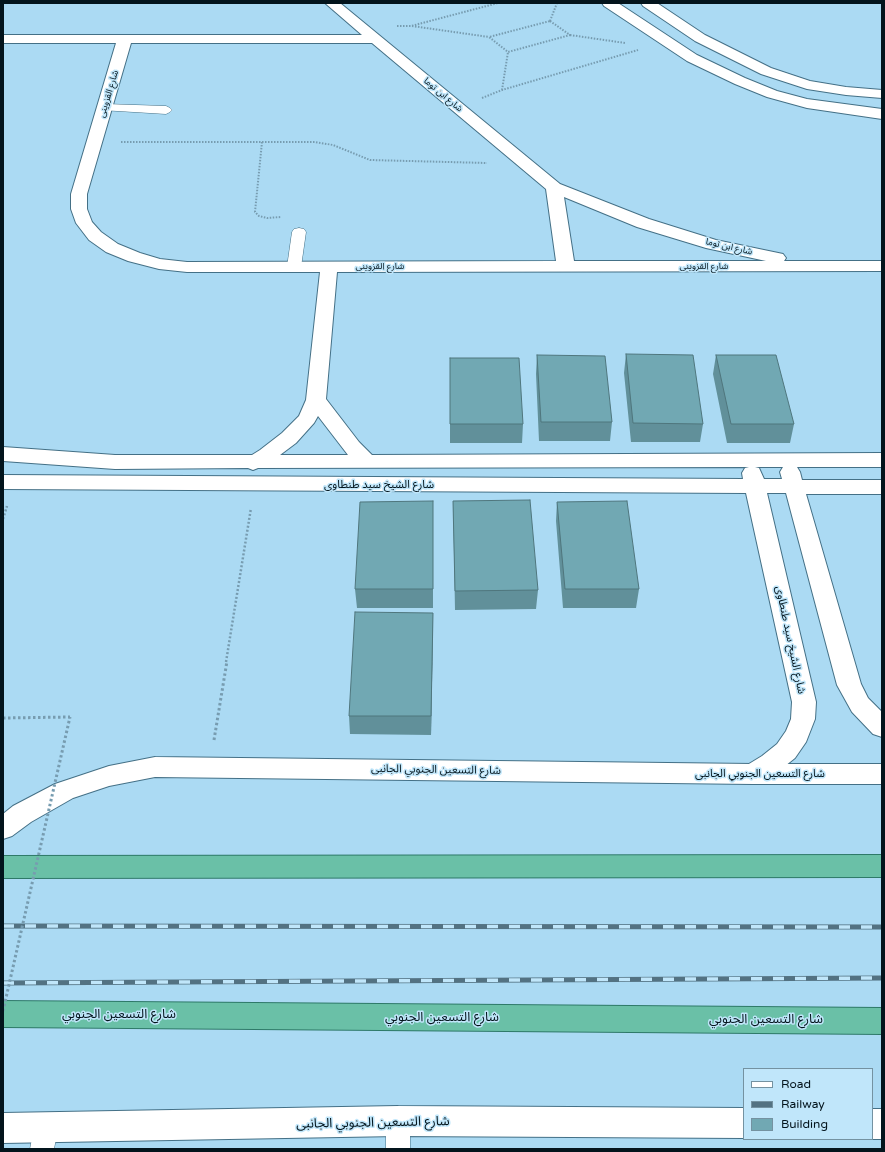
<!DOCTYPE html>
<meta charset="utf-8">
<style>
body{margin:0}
#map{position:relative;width:885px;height:1152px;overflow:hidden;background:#abdaf3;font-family:"Varela Round",sans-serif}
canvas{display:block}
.frame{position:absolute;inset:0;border:4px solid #03141c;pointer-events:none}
.legend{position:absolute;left:743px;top:1068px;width:130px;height:72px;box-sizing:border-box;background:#c0e6fa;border:1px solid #7492a1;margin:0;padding:5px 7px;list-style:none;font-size:12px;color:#03141c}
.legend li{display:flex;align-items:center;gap:8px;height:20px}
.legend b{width:20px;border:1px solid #7492a1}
</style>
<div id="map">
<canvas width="885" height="1152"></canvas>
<div class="frame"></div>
<ul class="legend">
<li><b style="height:5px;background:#fff"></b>Road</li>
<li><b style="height:5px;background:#537282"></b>Railway</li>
<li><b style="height:11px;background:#71a8b3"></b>Building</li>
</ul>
</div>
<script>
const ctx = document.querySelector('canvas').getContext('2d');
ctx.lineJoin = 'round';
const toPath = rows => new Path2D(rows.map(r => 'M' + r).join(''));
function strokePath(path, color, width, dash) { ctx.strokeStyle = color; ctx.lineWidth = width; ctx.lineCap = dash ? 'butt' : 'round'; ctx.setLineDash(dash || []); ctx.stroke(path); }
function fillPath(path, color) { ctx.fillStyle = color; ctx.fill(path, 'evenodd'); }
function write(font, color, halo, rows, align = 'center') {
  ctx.font = font + ' "Varela Round","Noto Sans Arabic",sans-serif'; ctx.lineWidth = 3; ctx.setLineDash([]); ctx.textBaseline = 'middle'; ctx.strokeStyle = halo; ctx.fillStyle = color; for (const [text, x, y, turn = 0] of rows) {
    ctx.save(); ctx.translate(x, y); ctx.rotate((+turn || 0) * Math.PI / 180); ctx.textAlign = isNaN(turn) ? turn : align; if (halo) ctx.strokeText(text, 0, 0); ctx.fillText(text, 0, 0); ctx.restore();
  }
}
const service = toPath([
 [105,104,166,106,170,108,172,110,170,112,166,114,101,110,99,108,101,106,105,104],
 [299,228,304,229,306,232,301,267,299,270,294,271,289,270,287,267,292,232,294,229,299,228],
 [398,1110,406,1113,410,1121,410,1149,386,1149,386,1121,390,1113,398,1110],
 [46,1117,54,1120,58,1128,54,1149,30,1149,34,1128,38,1120,46,1117]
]);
const minor = toPath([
 [325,3,340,3,560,184,649,219,716,240,783,254,786,258,784,261,882,261,882,271,337,272,326,399,359,442,372,455,882,453,882,467,797,467,800,472,802,480,882,480,882,494,806,494,861,684,868,698,882,712,882,737,873,734,852,712,837,685,786,493,767,493,816,702,815,719,806,742,795,758,780,770,762,781,753,784,744,781,741,774,744,767,762,756,777,744,786,731,791,719,792,702,746,493,3,489,3,475,743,479,742,473,745,468,749,467,258,468,253,470,248,468,115,469,3,461,3,447,115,455,252,455,260,450,282,433,299,416,306,400,320,272,187,272,159,269,128,261,106,252,89,240,76,223,71,209,71,194,116,43,3,43,3,35,362,35,325,3],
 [131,43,372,43,546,189,556,261,187,262,160,259,140,253,118,244,101,232,92,222,87,209,87,194,131,43],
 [564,197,637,227,706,248,766,261,574,261,564,197],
 [318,416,348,455,280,455,296,443,314,423,318,416],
 [755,467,783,467,780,472,782,479,764,479,759,468,755,467]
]);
const tertiary = toPath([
 [602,3,618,3,697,55,745,78,777,91,807,99,882,109,882,119,807,108,767,97,735,84,687,61,604,6,602,3],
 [641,3,657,3,705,35,771,68,810,81,846,87,882,90,882,98,846,95,807,89,761,74,695,41,643,6,641,3],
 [155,757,753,764,882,764,882,784,753,784,155,777,109,786,73,798,31,822,12,836,3,839,3,814,13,806,55,784,109,766,155,757],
 [398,1106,744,1108,744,1138,398,1136,3,1143,3,1113,398,1106],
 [872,1109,882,1109,882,1139,872,1139,872,1109]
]);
const trunk = toPath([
 [882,855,882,877,3,878,3,856,882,855],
 [3,1001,882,1008,882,1034,3,1027,3,1001]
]);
strokePath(service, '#447086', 1);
strokePath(minor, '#447086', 2);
strokePath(tertiary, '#447086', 2);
strokePath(trunk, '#2e7968', 2);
strokePath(toPath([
 [550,21,557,3],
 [550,21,570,35,508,52,489,37,550,21],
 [397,26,411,26,498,3],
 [412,26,489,37],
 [570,35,625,43],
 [502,90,508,52],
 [482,98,502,90,638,50],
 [121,142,315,142,333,145,370,160,487,163],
 [262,142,255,212,259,216,267,218,281,217]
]), '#779cb0', 2, [1.5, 1.5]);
strokePath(toPath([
 [3,519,7,506],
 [226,662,251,508]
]), '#779cb0', 2.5, [2, 2]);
strokePath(toPath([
 [3,718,70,717],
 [214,740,227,661]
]), '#779cb0', 3, [2.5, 2.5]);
fillPath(service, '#fff');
fillPath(minor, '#fff');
fillPath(tertiary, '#fff');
fillPath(trunk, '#6ac0a7');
const rail = toPath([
 [3,926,882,927],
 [3,983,882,978]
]);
strokePath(rail, '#537282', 5);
strokePath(rail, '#c0e6fa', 3.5, [11]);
strokePath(toPath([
 [3,1011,70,717]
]), '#779cb0', 3, [2.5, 2.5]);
fillPath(toPath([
 [626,354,703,424,700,442,631,442,624,373],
 [537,355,612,422,610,441,539,441,536,374],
 [716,355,794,424,790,443,727,443,713,374],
 [450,358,523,424,522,443,450,443],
 [433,501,433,608,357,608,355,589],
 [453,501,538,590,536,609,455,610],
 [557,502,639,589,636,608,563,608,556,521],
 [433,613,431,735,350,734,349,716]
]), '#61909a');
fillPath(toPath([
 [433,613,433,631,431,735,431,716]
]), '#4f767d');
const building = toPath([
 [626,354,693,355,703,424,633,423,626,354],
 [537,355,605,356,612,422,541,422,537,355],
 [716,355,776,355,794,424,731,424,716,355],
 [450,358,519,358,523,424,450,424,450,358],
 [530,500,538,590,455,591,453,501,530,500],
 [433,501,433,589,355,589,360,502,433,501],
 [627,501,639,589,565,589,557,502,627,501],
 [355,612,433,613,431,716,349,716,355,612]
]);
fillPath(building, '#71a8b3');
strokePath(building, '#4f767d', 1);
write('9px', '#03141c', '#c0e6fa', [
 ["شارع القزوينى",109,94,-73],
 ["شارع ابن توما",443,95,40],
 ["شارع ابن توما",729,247,13],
 ["شارع القزوينى",380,267],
 ["شارع القزوينى",704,267]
]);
write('11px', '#03141c', '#c0e6fa', [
 ["شارع الشيخ سيد طنطاوى",379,485],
 ["شارع الشيخ سيد طنطاوى",790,640,78],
 ["شارع التسعين الجنوبي الجانبى",436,770,1],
 ["شارع التسعين الجنوبي الجانبى",760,774]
]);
write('13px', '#03141c', '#c0e6fa', [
 ["شارع التسعين الجنوبي",119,1015],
 ["شارع التسعين الجنوبي",442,1018],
 ["شارع التسعين الجنوبي",766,1020],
 ["شارع التسعين الجنوبي الجانبى",373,1123,-1]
]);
</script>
